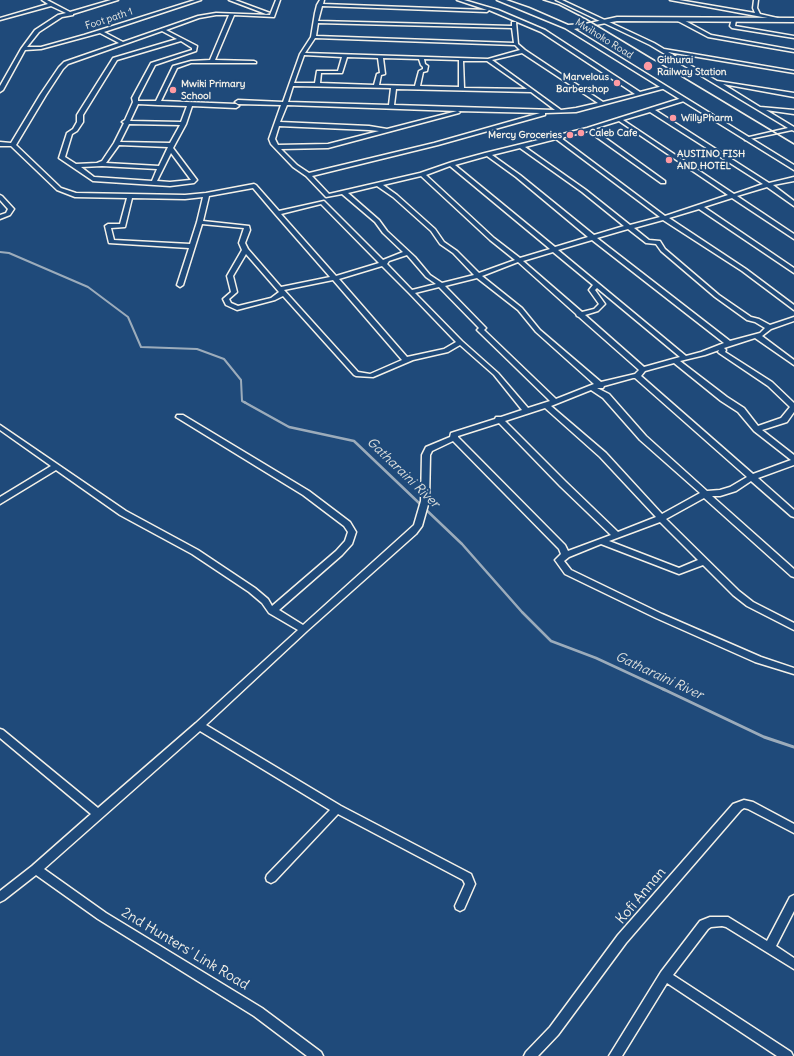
<!DOCTYPE html>
<style>
body{margin:0}
canvas{display:block;background:#1f4a7a}
</style>
<canvas width="794" height="1056"></canvas>
<script>
const ctx = document.querySelector('canvas').getContext('2d');
ctx.lineJoin = 'round';
const toPath = rows => new Path2D(rows.map(r => 'M' + r).join(''));
function strokePath(path, color, width, dash) { ctx.strokeStyle = color; ctx.lineWidth = width; ctx.lineCap = dash ? 'butt' : 'round'; ctx.setLineDash(dash || []); ctx.stroke(path); }
function fillPath(path, color) { ctx.fillStyle = color; ctx.fill(path, 'evenodd'); }
function write(font, color, halo, rows, align = 'center') {
  ctx.font = font + ' Delius,sans-serif'; ctx.lineWidth = 4; ctx.setLineDash([]); ctx.textBaseline = 'middle'; ctx.strokeStyle = halo; ctx.fillStyle = color; for (const [text, x, y, turn = 0] of rows) {
    ctx.save(); ctx.translate(x, y); ctx.rotate((+turn || 0) * Math.PI / 180); ctx.textAlign = isNaN(turn) ? turn : align; if (halo) ctx.strokeText(text, 0, 0); ctx.fillText(text, 0, 0); ctx.restore();
  }
}
strokePath(toPath([
 [0,252,9,253,88,287,128,317,141,347,197,349,224,359,241,380,242,401,246,403]
]), '#9cacbb', 2);
strokePath(toPath([
 [244,402,289,427,354,441,462,544,522,612,551,641,596,658,665,690]
]), '#9cacbb', 2.5);
strokePath(toPath([
 [663,689,764,737,794,747]
]), '#9cacbb', 3);
const street = toPath([
 [42,0,47,0,70,12,111,0,118,0,73,14,73,15,62,17,39,32,27,47,41,47,84,35,195,0,201,0,104,32,123,42,198,16,216,13,270,15,276,0,280,0,274,17,234,15,215,60,254,61,256,62,256,63,191,63,177,68,161,101,236,104,239,106,236,108,192,106,186,124,173,148,197,180,194,183,170,186,93,181,59,158,67,133,73,129,77,122,77,115,113,58,177,39,162,31,68,64,63,69,46,95,16,145,61,188,76,193,185,195,206,193,254,184,256,185,279,211,324,201,383,260,403,252,383,233,375,222,342,194,326,197,306,176,293,167,271,144,269,139,281,105,238,104,235,102,238,100,283,102,300,54,311,37,315,13,317,5,320,0,324,0,323,4,487,10,457,0,464,0,498,10,545,30,640,92,663,86,666,88,576,112,545,113,545,115,438,145,312,176,329,194,420,173,452,162,485,153,587,128,682,98,685,100,684,101,655,110,769,183,794,177,794,181,773,185,794,201,794,206,767,187,737,196,794,234,794,239,732,198,704,207,794,268,794,273,699,209,669,218,746,269,794,305,794,310,742,271,663,220,634,228,649,240,660,241,665,249,719,295,751,317,759,319,770,325,794,317,794,321,771,329,762,336,794,360,794,365,755,338,724,348,726,350,725,352,772,382,794,403,794,412,787,422,762,430,794,455,794,465,758,478,794,510,794,517,791,516,751,481,736,491,720,496,712,496,794,569,794,577,791,576,704,498,666,519,739,591,753,602,794,623,794,630,747,606,733,595,703,565,679,574,601,544,569,557,564,561,571,570,662,614,761,657,794,668,794,674,755,662,656,618,565,574,555,560,561,554,559,549,453,441,432,451,430,455,429,501,422,526,416,534,307,631,206,725,341,806,471,874,475,884,464,909,460,911,456,909,455,906,465,884,463,880,338,814,275,881,271,883,267,881,266,878,267,875,330,810,200,731,44,869,106,913,262,1008,321,1052,323,1056,307,1056,254,1016,98,919,36,875,4,900,0,902,0,891,32,866,91,814,0,738,0,729,3,730,98,808,196,723,298,630,269,613,262,603,249,592,192,554,120,515,56,470,0,504,0,497,51,466,0,430,0,425,126,511,198,550,255,588,268,599,272,606,336,551,345,541,348,532,344,526,303,495,176,417,177,415,183,415,309,491,350,522,356,532,352,544,342,555,279,610,303,625,414,525,421,501,422,455,426,447,450,437,451,433,495,419,496,417,501,417,522,410,494,375,460,345,448,352,413,360,373,377,356,376,354,375,283,296,275,300,237,310,226,305,223,299,231,292,227,276,242,250,239,243,244,228,202,224,183,285,180,287,177,285,189,248,109,243,105,226,108,224,120,224,127,198,75,197,57,190,11,146,0,146,0,142,11,143,40,95,59,67,64,62,119,43,100,33,41,49,25,50,3,90,0,92,0,86,21,49,35,30,58,15,66,13,51,6,0,20,0,18,48,4,42,0],
 [322,6,487,12,489,10,541,32,635,94,603,102,525,50,518,44,516,22,512,22,512,26,318,21,322,6],
 [216,15,229,15,210,60,191,61,173,66,156,101,138,101,138,98,155,65,196,51,197,46,166,30,199,18,216,15],
 [318,23,512,28,514,43,316,36,318,23],
 [315,38,515,45,520,50,488,59,305,53,315,38],
 [181,41,192,48,192,50,151,63,132,98,133,102,125,120,122,122,124,123,114,143,102,161,97,163,76,164,65,157,72,134,77,131,83,122,83,115,117,60,181,41],
 [522,53,598,103,576,108,561,110,492,60,522,53],
 [304,55,342,57,338,71,317,71,315,83,294,83,304,55],
 [347,57,378,58,380,73,377,74,374,85,320,83,321,73,342,73,347,57],
 [383,58,419,59,421,65,423,67,423,69,419,71,415,86,379,85,381,75,385,74,383,58],
 [424,59,459,60,459,87,420,86,423,72,427,71,428,66,425,64,424,59],
 [463,61,487,61,527,89,464,88,463,61],
 [293,86,391,88,389,105,288,102,293,86],
 [396,89,531,92,555,110,394,105,396,89],
 [138,104,158,105,187,106,181,122,130,121,138,104],
 [287,105,457,111,387,129,369,126,280,122,287,105],
 [458,111,540,113,434,143,309,173,297,165,281,149,328,148,459,113,460,112,458,111],
 [650,112,763,184,734,194,623,120,650,112],
 [619,121,728,195,665,216,561,138,588,131,661,183,665,183,665,181,593,129,619,121],
 [129,124,180,125,170,143,120,142,129,124],
 [279,126,369,130,379,131,328,144,278,145,275,139,279,126],
 [556,139,660,217,630,225,586,190,525,147,556,139],
 [119,145,168,147,159,166,106,163,119,145],
 [520,148,582,192,624,226,594,235,520,175,492,155,520,148],
 [171,153,191,180,190,180,170,182,157,181,171,153],
 [487,156,516,177,588,237,555,247,455,165,487,156],
 [102,166,157,169,152,181,94,177,81,167,102,166],
 [450,166,550,249,520,258,494,238,426,175,450,166],
 [421,176,490,240,515,260,479,273,457,251,444,242,435,229,397,195,383,185,421,176],
 [377,186,393,197,431,231,440,244,453,253,474,275,442,283,430,275,415,257,387,231,379,220,348,193,377,186],
 [253,188,275,214,330,277,281,287,248,249,245,243,250,230,249,226,203,221,209,196,253,188],
 [203,197,197,222,190,244,114,240,111,228,125,227,132,198,185,199,203,197],
 [321,204,379,263,336,276,281,214,321,204],
 [628,229,646,243,656,244,661,251,715,297,747,320,755,322,765,328,760,333,730,341,597,238,628,229],
 [592,240,724,343,701,352,686,356,558,250,592,240],
 [553,252,593,285,589,290,599,304,594,309,582,312,523,261,553,252],
 [246,254,279,292,271,298,238,306,231,303,229,299,237,292,233,276,246,254],
 [407,255,426,277,436,284,412,290,387,264,389,261,407,255],
 [518,262,576,314,577,316,579,317,639,370,635,374,601,382,540,330,522,308,482,276,518,262],
 [382,266,409,293,456,342,444,349,407,357,339,279,382,266],
 [477,278,518,310,536,332,594,384,556,399,484,330,486,328,485,327,445,286,477,278],
 [333,280,402,360,370,374,358,372,284,290,333,280],
 [439,287,479,328,477,330,478,331,550,401,528,408,498,373,462,341,415,293,439,287],
 [597,288,680,357,644,367,585,315,598,311,605,304,595,290,597,288],
 [719,350,718,352,719,353,768,386,790,407,781,418,758,426,744,408,727,397,680,361,705,355,719,350],
 [674,363,721,401,738,412,754,431,791,460,753,474,641,376,645,371,674,363],
 [633,378,635,378,747,477,730,487,720,490,707,491,646,436,609,394,597,388,603,388,604,386,633,378],
 [591,390,603,398,640,440,700,493,662,514,606,453,551,406,591,390],
 [545,408,600,457,656,517,618,532,566,482,505,421,545,408],
 [499,423,560,486,611,535,568,551,565,545,458,437,458,436,499,423],
 [660,522,698,560,679,568,609,541,660,522],
 [229,0,235,0,270,13,266,14,229,0],
 [556,0,562,0,654,43,664,49,794,71,794,73,668,52,717,81,794,93,794,97,723,84,760,107,794,110,794,114,766,110,794,127,794,131,792,130,745,140,745,138,788,128,650,45,556,0],
 [670,0,679,0,755,13,753,8,754,0,758,0,757,8,760,14,786,20,784,21,670,0],
 [676,18,680,18,711,35,794,50,794,52,708,37,676,20,676,18],
 [732,19,736,20,735,26,794,36,794,38,732,28,730,26,732,19],
 [0,195,2,196,14,209,10,215,0,219,0,215,6,213,8,209,0,200,0,195],
 [744,800,753,802,794,824,794,833,748,809,744,808,741,810,626,943,558,1035,538,1056,524,1056,526,1052,550,1027,618,935,733,804,744,800],
 [794,895,794,911,776,946,794,958,794,969,726,927,722,926,711,927,708,929,673,975,791,1052,793,1056,777,1056,667,983,622,1056,609,1056,661,972,700,921,710,917,728,917,767,941,790,897,794,895]
]);
const secondary = toPath([
 [497,0,506,0,529,8,568,25,585,24,617,17,794,18,794,22,617,21,574,29,794,165,794,170,565,28,497,0]
]);
strokePath(street, '#f4f1e8', 3);
strokePath(secondary, '#f4f1e8', 3);
fillPath(street, '#1f4a7a');
fillPath(secondary, '#1f4a7a');
strokePath(toPath([
 [543,0,559,5,586,19,794,144]
]), '#f4f1e8', 1.5);
for (const [x, y, r, color] of [
 [648,66,5,"#ff9aa2"],
 [617,83,4,"#ff9aa2"],
 [173,90,4,"#ff9aa2"],
 [673,118,4,"#ff9aa2"],
 [581,133,4,"#ff9aa2"],
 [570,135,4,"#ff9aa2"],
 [669,160,4,"#ff9aa2"]
]) { const dot = new Path2D(); dot.arc(x, y, r, 0, 2 * Math.PI); ctx.fillStyle = color; ctx.fill(dot); strokePath(dot, '#1f4a7a', 1.5); }
write('10px', '#f4f1e8', '#1f4a7a', [
 ["Foot path 1",109,19,-18],
 ["Mwihoko Road",604,39,32]
]);
write('bold 10px', '#f4f1e8', '#1f4a7a', [
 ["Githurai",657,60],
 ["Railway Station",657,72],
 ["Marvelous",609,77,"right"],
 ["Barbershop",609,89,"right"],
 ["Mwiki Primary",181,84],
 ["School",181,96],
 ["WillyPharm",681,118],
 ["Caleb Cafe",589,133],
 ["Mercy Groceries",562,135,"right"],
 ["AUSTINO FISH",677,154],
 ["AND HOTEL",677,166]
], 'left');
write('italic 13px', '#dee0dd', '#1f4a7a', [
 ["Gatharaini River",403,473,44],
 ["Gatharaini River",659,676,25]
]);
write('14px', '#f4f1e8', '#1f4a7a', [
 ["Kofi Annan",641,896,-50],
 ["2nd Hunters' Link Road",185,949,31]
]);
</script>
